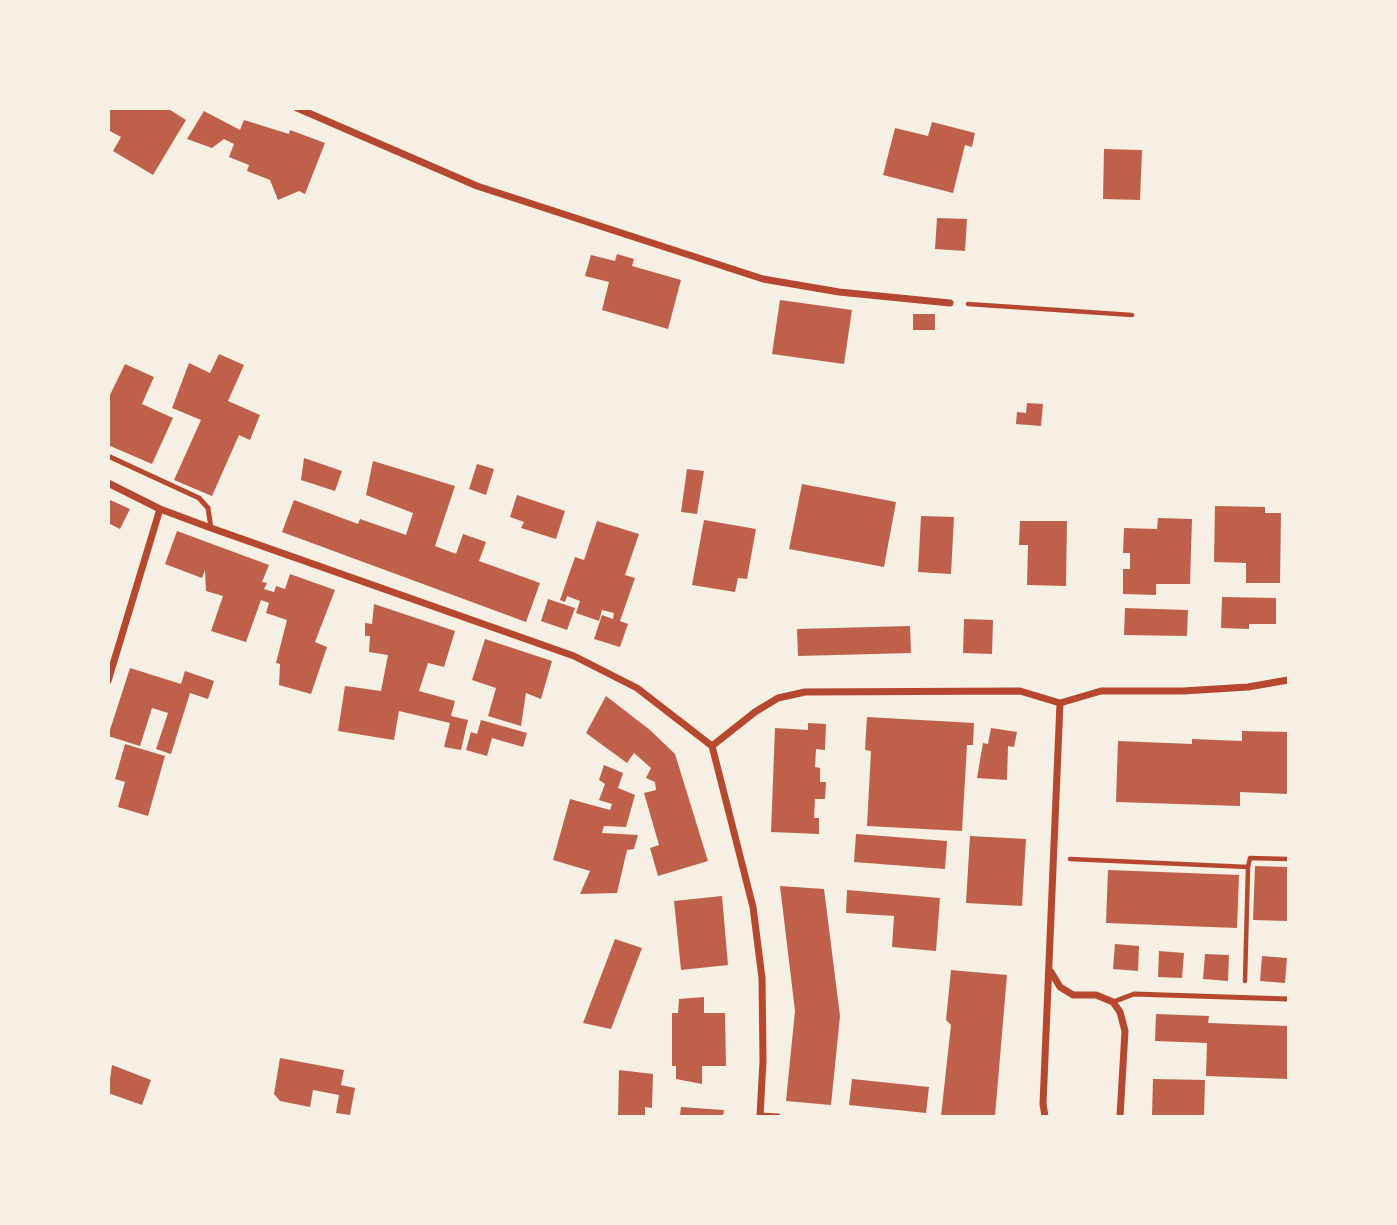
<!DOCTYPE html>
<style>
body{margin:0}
#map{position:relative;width:1397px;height:1225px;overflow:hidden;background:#f6efe4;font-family:"Noto Sans",sans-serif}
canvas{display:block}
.frame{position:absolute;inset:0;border:110px solid #f6efe4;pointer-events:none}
</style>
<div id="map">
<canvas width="1397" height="1225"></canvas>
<div class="frame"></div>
</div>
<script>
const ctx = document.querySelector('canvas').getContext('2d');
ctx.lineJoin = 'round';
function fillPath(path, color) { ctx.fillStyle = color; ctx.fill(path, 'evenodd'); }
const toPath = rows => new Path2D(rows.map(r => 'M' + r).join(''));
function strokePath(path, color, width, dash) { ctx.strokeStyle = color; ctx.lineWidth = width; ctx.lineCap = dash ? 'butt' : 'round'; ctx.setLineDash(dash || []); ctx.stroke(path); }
fillPath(toPath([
 [108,108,167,108,186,120,153,175,113,151,121,137,108,130],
 [204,111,240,130,244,120,289,134,290,130,325,143,305,194,299,191,278,200,270,180,247,171,249,165,229,157,234,144,224,139,212,148,187,139],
 [932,122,975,133,972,147,965,145,953,193,883,175,895,128,928,136],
 [1104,149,1142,150,1140,200,1103,199],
 [937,218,967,219,965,251,935,249],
 [617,254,634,259,632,266,681,280,668,329,602,310,609,282,585,276,591,255,615,261],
 [780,300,852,310,844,364,772,354],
 [913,314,935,314,935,330,913,330],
 [219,354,244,365,228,401,260,415,250,440,239,435,212,496,174,480,201,420,172,408,189,363,210,373],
 [125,364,154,377,142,404,173,418,152,464,108,445,108,399],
 [1027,403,1043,404,1041,426,1016,424,1017,412,1026,413],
 [304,458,342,471,335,491,301,480],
 [373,461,455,486,435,546,456,554,463,534,486,542,479,561,540,583,526,622,282,532,294,500,358,524,360,519,406,535,413,513,366,495],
 [477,464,494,469,486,495,469,489],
 [687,469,704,471,697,514,681,512],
 [802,484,896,502,884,567,789,549],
 [517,495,565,511,556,539,521,528,524,522,510,517],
 [108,499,130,509,120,529,108,523],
 [1215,506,1265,507,1265,513,1281,513,1280,583,1246,583,1246,563,1214,562],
 [921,516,954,517,951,574,918,572],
 [1158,518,1192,519,1190,584,1156,584,1156,595,1123,594,1123,569,1130,569,1130,553,1123,553,1124,528,1157,529],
 [704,520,756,529,747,579,738,578,735,592,692,585],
 [597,521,639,534,625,575,635,578,620,621,628,624,620,647,594,639,602,615,613,619,614,613,602,610,599,621,576,613,580,601,567,596,565,602,560,600,575,557,584,560],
 [1020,521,1067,521,1066,586,1027,585,1028,545,1019,545],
 [177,531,269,565,262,582,267,583,264,589,274,592,276,586,285,589,290,574,335,590,315,642,327,647,311,694,279,685,280,664,276,663,287,620,266,613,269,603,261,600,246,642,211,631,223,596,206,591,205,570,202,578,165,564],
 [1222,597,1276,598,1276,624,1249,624,1249,629,1221,628],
 [548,599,575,608,567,630,541,621],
 [374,604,455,631,444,667,428,663,419,691,455,701,451,716,468,720,461,750,444,747,450,723,399,711,394,740,338,731,345,686,381,691,388,655,369,652,370,636,365,636,365,623,372,624],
 [1125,608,1188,610,1187,636,1124,635],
 [964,619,993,620,992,654,963,653],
 [910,626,911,653,798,656,797,629],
 [485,639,552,661,541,699,526,693,521,726,488,716,496,688,472,680],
 [130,668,181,684,185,671,214,681,208,699,190,693,171,754,156,749,168,713,152,708,140,746,108,736],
 [606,696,650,730,675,754,708,861,658,876,650,848,659,845,644,793,656,790,655,782,646,778,651,768,634,753,627,763,586,733],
 [867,717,974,723,973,745,967,745,962,831,867,826,871,751,865,750],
 [481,720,527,733,523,747,492,738,487,756,466,750,471,732,477,734],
 [808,723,826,724,825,750,816,749,815,767,820,768,820,782,826,782,825,799,815,799,814,818,819,818,819,834,771,832,775,728,808,730],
 [991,728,1017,732,1014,747,1008,746,1007,780,977,778,983,743,988,744],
 [1242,731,1288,732,1288,794,1240,792,1240,806,1116,802,1118,741,1192,744,1192,739,1242,741],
 [125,744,165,756,148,816,118,807,125,782,115,779],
 [604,765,623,773,618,788,635,795,626,827,604,826,602,833,638,835,634,849,627,850,617,893,580,894,590,871,553,860,570,799,610,810,612,804,599,800,605,784,599,780],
 [856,834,947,841,945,869,854,862],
 [970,836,1026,839,1022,906,966,903],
 [1255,866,1288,867,1288,921,1253,920],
 [1108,870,1239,875,1237,928,1106,923],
 [780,886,824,889,840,1016,831,1105,786,1101,795,1011],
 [847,890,940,898,936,951,892,947,894,916,846,913],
 [722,896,728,965,681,970,674,901],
 [615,939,642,948,611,1029,583,1023],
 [1115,944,1139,946,1138,971,1113,969],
 [1159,951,1184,953,1182,978,1158,977],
 [1205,954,1229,955,1228,981,1203,979],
 [1262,956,1287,958,1285,983,1260,981],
 [951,970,1007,975,995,1116,941,1116,951,1025,946,1020],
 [704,997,704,1013,725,1013,726,1066,702,1066,702,1084,676,1079,676,1066,672,1066,672,1013,678,1013,679,999],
 [1156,1014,1209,1016,1208,1023,1288,1026,1288,1079,1206,1076,1207,1043,1155,1041],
 [280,1058,344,1070,341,1085,355,1088,350,1115,336,1113,339,1095,313,1090,310,1107,280,1101,274,1094],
 [112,1065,151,1080,142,1105,108,1093],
 [619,1070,653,1074,652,1108,645,1107,645,1116,618,1116],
 [852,1079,929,1087,926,1113,849,1105],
 [1153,1079,1205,1080,1204,1116,1152,1116],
 [681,1107,724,1110,723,1116,680,1116]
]), '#bf614a');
strokePath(toPath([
 [968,304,1132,315],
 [1070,859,1248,867,1250,858,1288,859],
 [1245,981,1248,867]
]), '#b5482f', 4.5);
strokePath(toPath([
 [108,456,199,498,208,508,211,528],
 [1113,1002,1134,994,1288,999],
 [760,1115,778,1116]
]), '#b5482f', 5);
strokePath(toPath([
 [297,108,477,186,763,279,839,292,950,303],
 [108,483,160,509,211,528,574,656,637,688,712,746,753,907,762,978,763,1061,760,1116],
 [108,681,160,509],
 [712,746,755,712,778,698,805,692,1020,691,1060,703,1101,691,1183,691,1248,687,1288,680],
 [1051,972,1060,987,1073,995,1096,995,1113,1002,1120,1012,1125,1031,1120,1116],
 [1045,1116,1043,1104,1060,703]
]), '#b5482f', 7);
</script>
